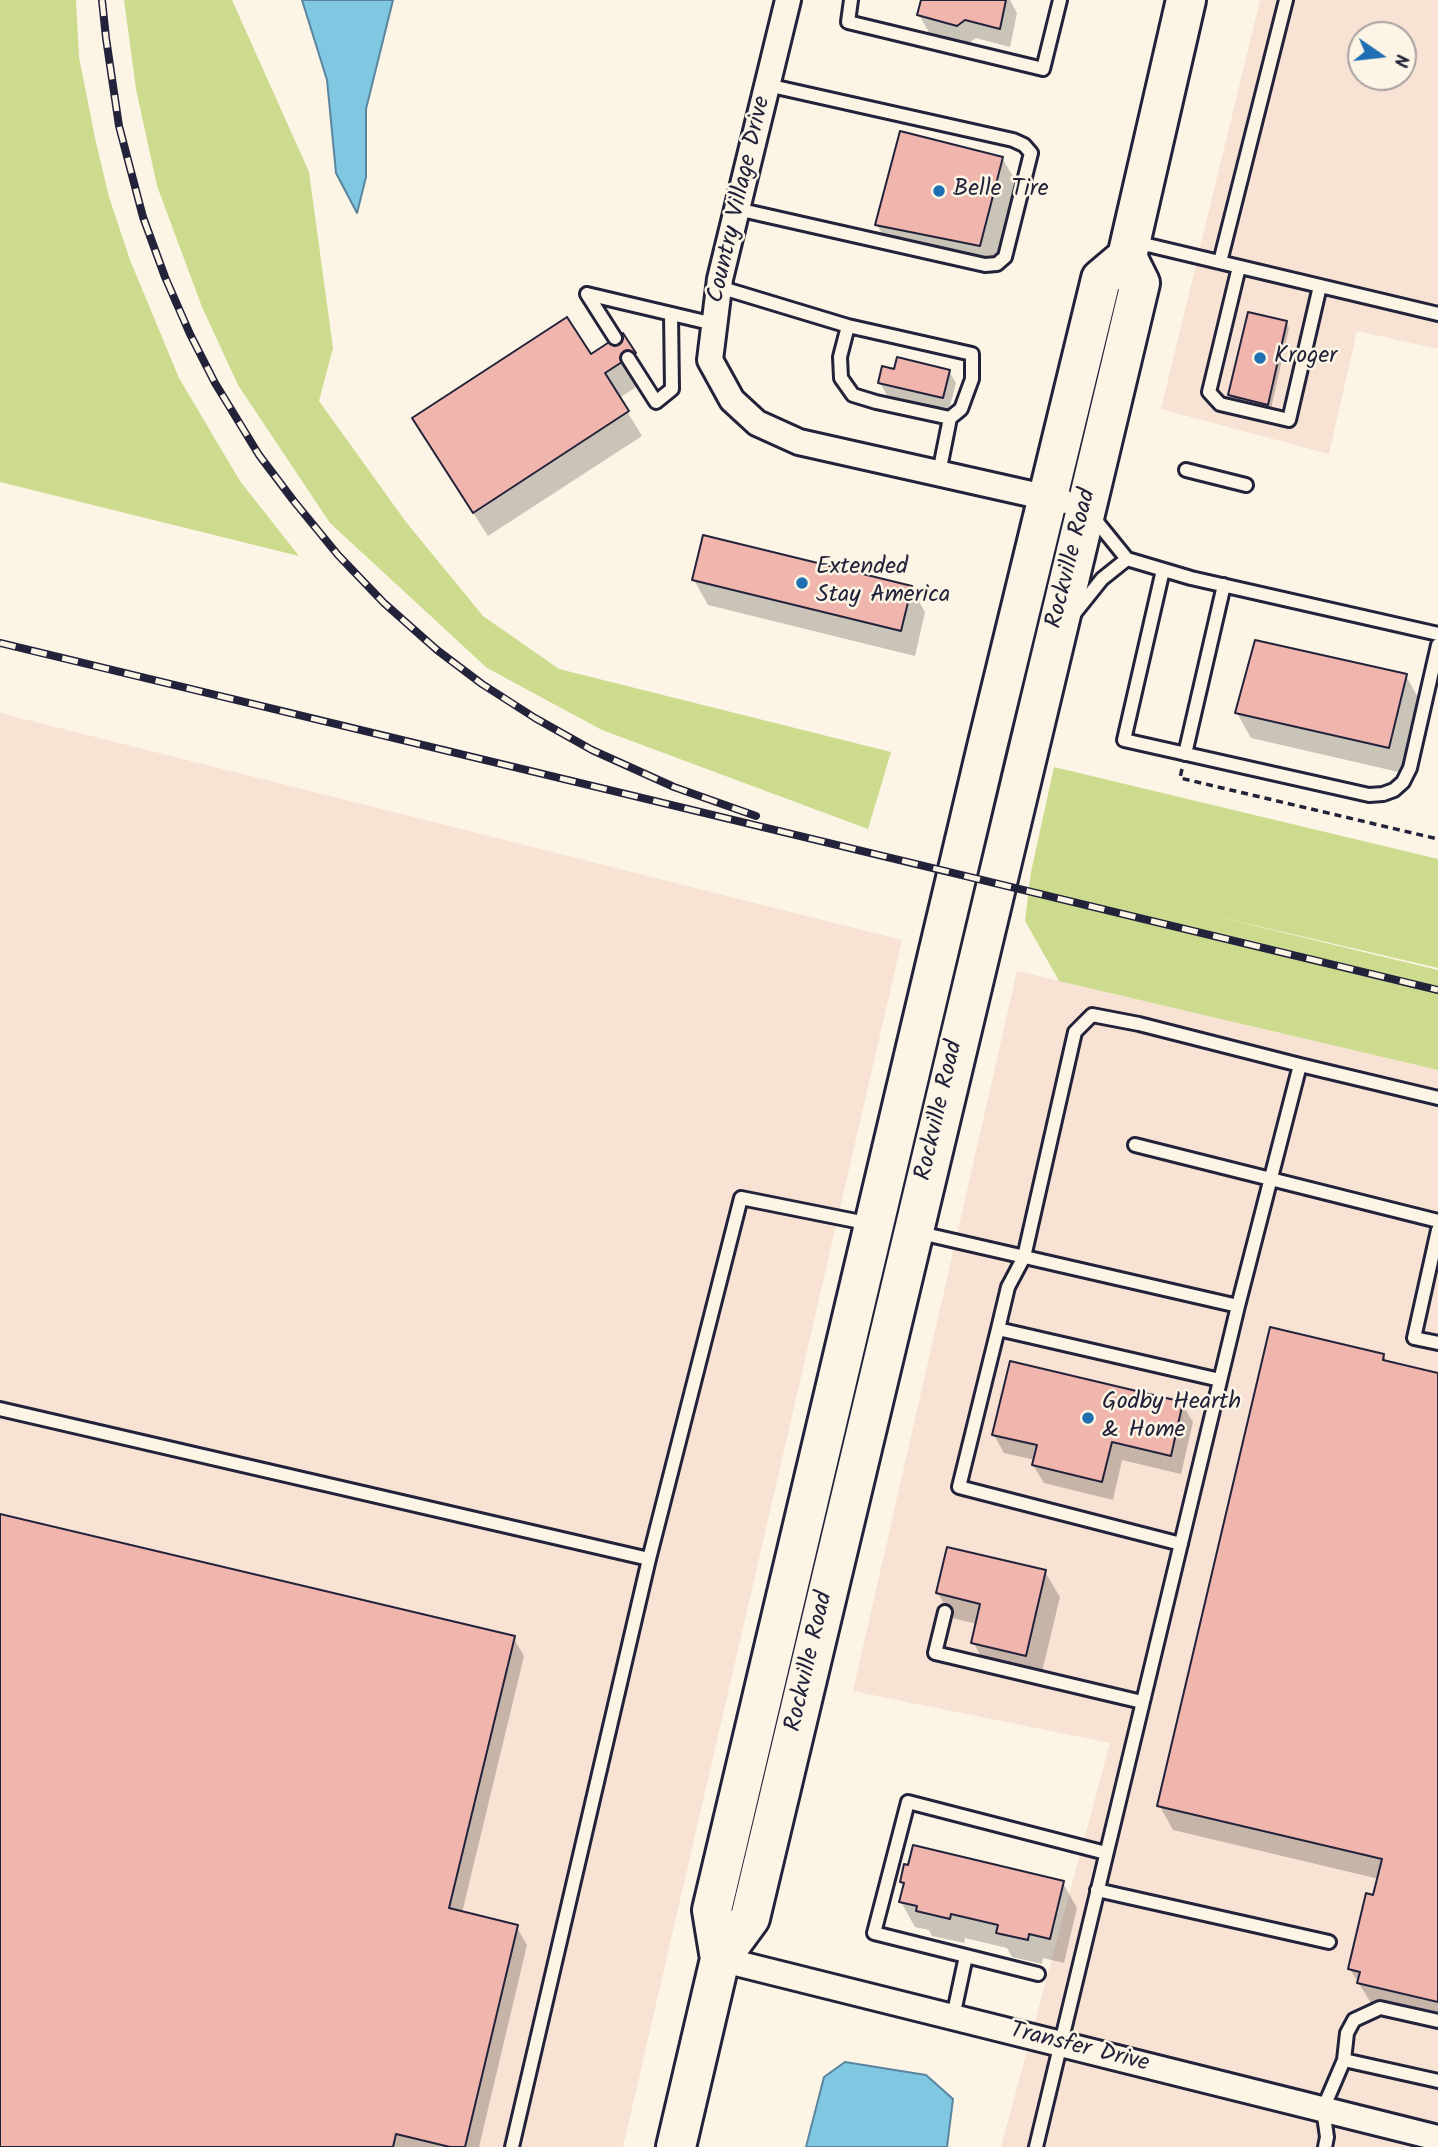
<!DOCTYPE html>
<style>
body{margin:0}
#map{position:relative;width:1438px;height:2147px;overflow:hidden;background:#fcf5e5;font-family:Kalam,sans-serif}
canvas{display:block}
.north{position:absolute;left:1347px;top:21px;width:70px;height:70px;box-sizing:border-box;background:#fcf5e5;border:2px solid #a5a1a1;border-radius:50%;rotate:104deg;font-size:19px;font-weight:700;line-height:28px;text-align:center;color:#22223b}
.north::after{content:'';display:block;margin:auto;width:24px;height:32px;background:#1f6fb2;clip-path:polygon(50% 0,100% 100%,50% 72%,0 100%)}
</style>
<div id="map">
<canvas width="1438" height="2147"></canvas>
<div class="north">N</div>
</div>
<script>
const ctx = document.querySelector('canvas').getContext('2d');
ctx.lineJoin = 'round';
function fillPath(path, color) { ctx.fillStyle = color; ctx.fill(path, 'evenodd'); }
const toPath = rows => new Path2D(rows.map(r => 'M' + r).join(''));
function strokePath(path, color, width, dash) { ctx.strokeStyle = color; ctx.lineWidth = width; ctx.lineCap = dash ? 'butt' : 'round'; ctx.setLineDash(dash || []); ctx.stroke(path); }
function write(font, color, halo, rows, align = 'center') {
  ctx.font = font + ' Kalam,sans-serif'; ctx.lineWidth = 5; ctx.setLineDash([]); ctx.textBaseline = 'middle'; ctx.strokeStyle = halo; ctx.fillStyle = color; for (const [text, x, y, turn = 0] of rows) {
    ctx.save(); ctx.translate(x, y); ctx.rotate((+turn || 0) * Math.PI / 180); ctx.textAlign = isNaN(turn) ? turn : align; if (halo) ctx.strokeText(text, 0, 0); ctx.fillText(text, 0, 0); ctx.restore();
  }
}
fillPath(toPath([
 [1260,0,1438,0,1438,349,1357,331,1329,454,1161,409],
 [1361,35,1403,35,1403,77,1361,77],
 [0,713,902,940,623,2147,0,2147],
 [1017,971,1438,1070,1438,2147,1001,2147,1110,1743,853,1691]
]), '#f8e2d4');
fillPath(toPath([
 [0,0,76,0,79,57,95,138,109,197,130,260,179,378,240,481,299,556,0,482],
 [124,0,232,0,309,172,333,348,319,401,406,522,483,616,559,669,891,752,868,829,602,730,487,668,330,523,238,385,202,307,157,186,136,89],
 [1054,767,1438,859,1438,968,1206,914,1438,970,1438,1070,1059,981,1025,921,1031,872]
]), '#ccdb8e');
const water = toPath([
 [302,0,393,0,366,109,366,177,357,213,336,173,327,80,302,0],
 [845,2062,926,2075,953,2099,947,2147,806,2147,824,2077,845,2062]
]);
fillPath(water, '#80c7e1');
strokePath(water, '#5a859f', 2);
fillPath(toPath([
 [922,0,1010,0,1017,13,1010,47,976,38,968,44,930,34,919,15],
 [1002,158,1017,183,994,270,892,250,877,225],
 [1286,322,1289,328,1271,409,1234,401,1230,395],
 [622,335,649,379,619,398,642,436,488,536,429,444,590,356],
 [895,371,949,371,956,383,949,410,887,395,880,383],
 [694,580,911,587,925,612,915,656,708,605],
 [1406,676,1420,701,1403,773,1251,738,1237,713],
 [1383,1355,1388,1363,1438,1375,1438,2023,1374,2008,1350,1969,1379,1879,1173,1830,1159,1805],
 [1182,1404,1193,1422,1181,1474,1122,1460,1113,1500,1044,1483,1033,1465,1035,1460,1004,1453,994,1435],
 [0,1516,513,1637,524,1656,462,1913,516,1926,527,1945,479,2147,0,2147],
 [1045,1572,1060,1597,1040,1680,987,1667,973,1642,977,1624,952,1618,938,1593],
 [902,1882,1063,1883,1077,1908,1064,1963,1043,1958,1042,1964,1012,1957,1007,1948,965,1938,964,1943,932,1936,929,1930,915,1927,901,1902,905,1887]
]), '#0003');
const building = toPath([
 [921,0,1006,0,1000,29,965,20,957,26,917,15,921,0],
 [900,131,1003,157,980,246,875,225,900,131],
 [1248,312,1287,321,1268,405,1228,395,1248,312],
 [567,317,591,354,623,333,636,353,605,373,629,411,473,513,412,418,567,317],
 [897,357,950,370,943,398,878,383,882,366,894,369,897,357],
 [703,535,912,586,901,631,692,580,703,535],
 [1255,640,1407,674,1389,748,1235,713,1255,640],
 [1270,1327,1384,1354,1383,1360,1438,1373,1438,2002,1357,1983,1360,1972,1348,1969,1366,1893,1373,1895,1382,1859,1157,1806,1270,1327],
 [1010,1361,1183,1402,1171,1456,1112,1442,1102,1482,1032,1465,1037,1445,992,1435,1010,1361],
 [0,1514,515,1636,449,1908,518,1925,465,2147,450,2147,396,2134,393,2147,0,2147,0,1514],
 [947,1547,1046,1570,1026,1656,971,1643,980,1604,936,1593,947,1547],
 [913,1845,1064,1881,1050,1939,1029,1934,1028,1940,996,1933,998,1925,951,1914,950,1919,916,1911,917,1906,899,1902,904,1883,900,1882,904,1864,908,1865,913,1845]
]);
fillPath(building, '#f0b5ad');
strokePath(building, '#22223b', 2);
const lane = toPath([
 [851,0,848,22,1043,69,1060,0],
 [737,209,985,265,997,264,1005,257,1031,153,1024,145,1013,140,767,85],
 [1135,242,1438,314],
 [1220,262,1286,0],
 [1239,267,1209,392,1220,404,1289,420,1320,286],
 [719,287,848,326,972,354,972,379,961,409,950,418,876,402,853,395,841,378,840,357,848,326],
 [587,294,714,324],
 [587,294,615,338],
 [628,358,656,402,672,389,671,314],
 [1186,470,1246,485],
 [939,473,950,418],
 [1093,517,1127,559,1191,578,1438,634],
 [1163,570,1124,740,1369,795,1383,794,1394,790,1403,782,1410,768,1438,645],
 [1074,614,1102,579,1127,559],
 [1185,754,1224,585],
 [1135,1145,1438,1221],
 [1438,1230,1414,1338,1438,1343],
 [916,1232,1238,1306,1300,1065,1438,1098],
 [998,1329,959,1487,1181,1544],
 [1220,1380,998,1329,1008,1287,1024,1257,1075,1032,1092,1015,1139,1024,1300,1065],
 [0,1409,649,1559,512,2147],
 [649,1559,741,1198,871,1224],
 [945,1612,935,1653,1142,1702],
 [1097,1890,1329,1942],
 [1038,1974,874,1933,908,1802,1106,1853],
 [953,2017,966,1956],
 [1344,2060,1347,2033,1354,2020,1380,2008,1438,2021],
 [1036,2147,1238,1306],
 [1325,2147,1327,2137,1323,2109,1344,2060,1438,2081]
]);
const street = toPath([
 [788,0,720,279,710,360,732,400,757,423,799,442,1062,501],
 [720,1959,1438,2138]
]);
const primary = toPath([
 [720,1959,750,1918,1140,283,1127,257],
 [676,2147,720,1959,712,1910,987,747,1101,279,1127,257,1186,0]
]);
strokePath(lane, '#22223b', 18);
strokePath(street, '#22223b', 30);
strokePath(primary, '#22223b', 44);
strokePath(toPath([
 [1182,769,1180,778,1438,839]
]), '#22223b', 3.5, [7, 5]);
strokePath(lane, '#fcf5e5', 12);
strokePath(street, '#fcf5e5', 24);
strokePath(primary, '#fcf5e5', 38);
const rail = toPath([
 [102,0,106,38,119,126,143,217,165,277,190,334,215,383,259,455,293,500,338,555,384,603,437,650,482,684,535,718,592,750,674,787,756,816],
 [0,643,1438,990]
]);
strokePath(rail, '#22223b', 8);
strokePath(rail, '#fcf5e5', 5, [16]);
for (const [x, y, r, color] of [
 [939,191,7,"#1f6fb2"],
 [1260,358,7,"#1f6fb2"],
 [802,583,7,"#1f6fb2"],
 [1088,1418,7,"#1f6fb2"]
]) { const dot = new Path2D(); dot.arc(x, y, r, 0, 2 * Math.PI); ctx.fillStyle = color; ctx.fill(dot); strokePath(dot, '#fcf5e5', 2.5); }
write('24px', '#22223b', '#fcf5e5', [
 ["Belle Tire",953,191],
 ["Kroger",1274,358],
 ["Extended",816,569],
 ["Stay America",816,597],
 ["Godby Hearth",1102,1404],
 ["& Home",1102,1432]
], 'left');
write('24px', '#22223b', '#fcf5e5', [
 ["Country Village Drive",741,200,-77],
 ["Rockville Road",1073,559,-76],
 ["Rockville Road",941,1111,-77],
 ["Rockville Road",811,1662,-77],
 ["Transfer Drive",1079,2049,14]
]);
</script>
